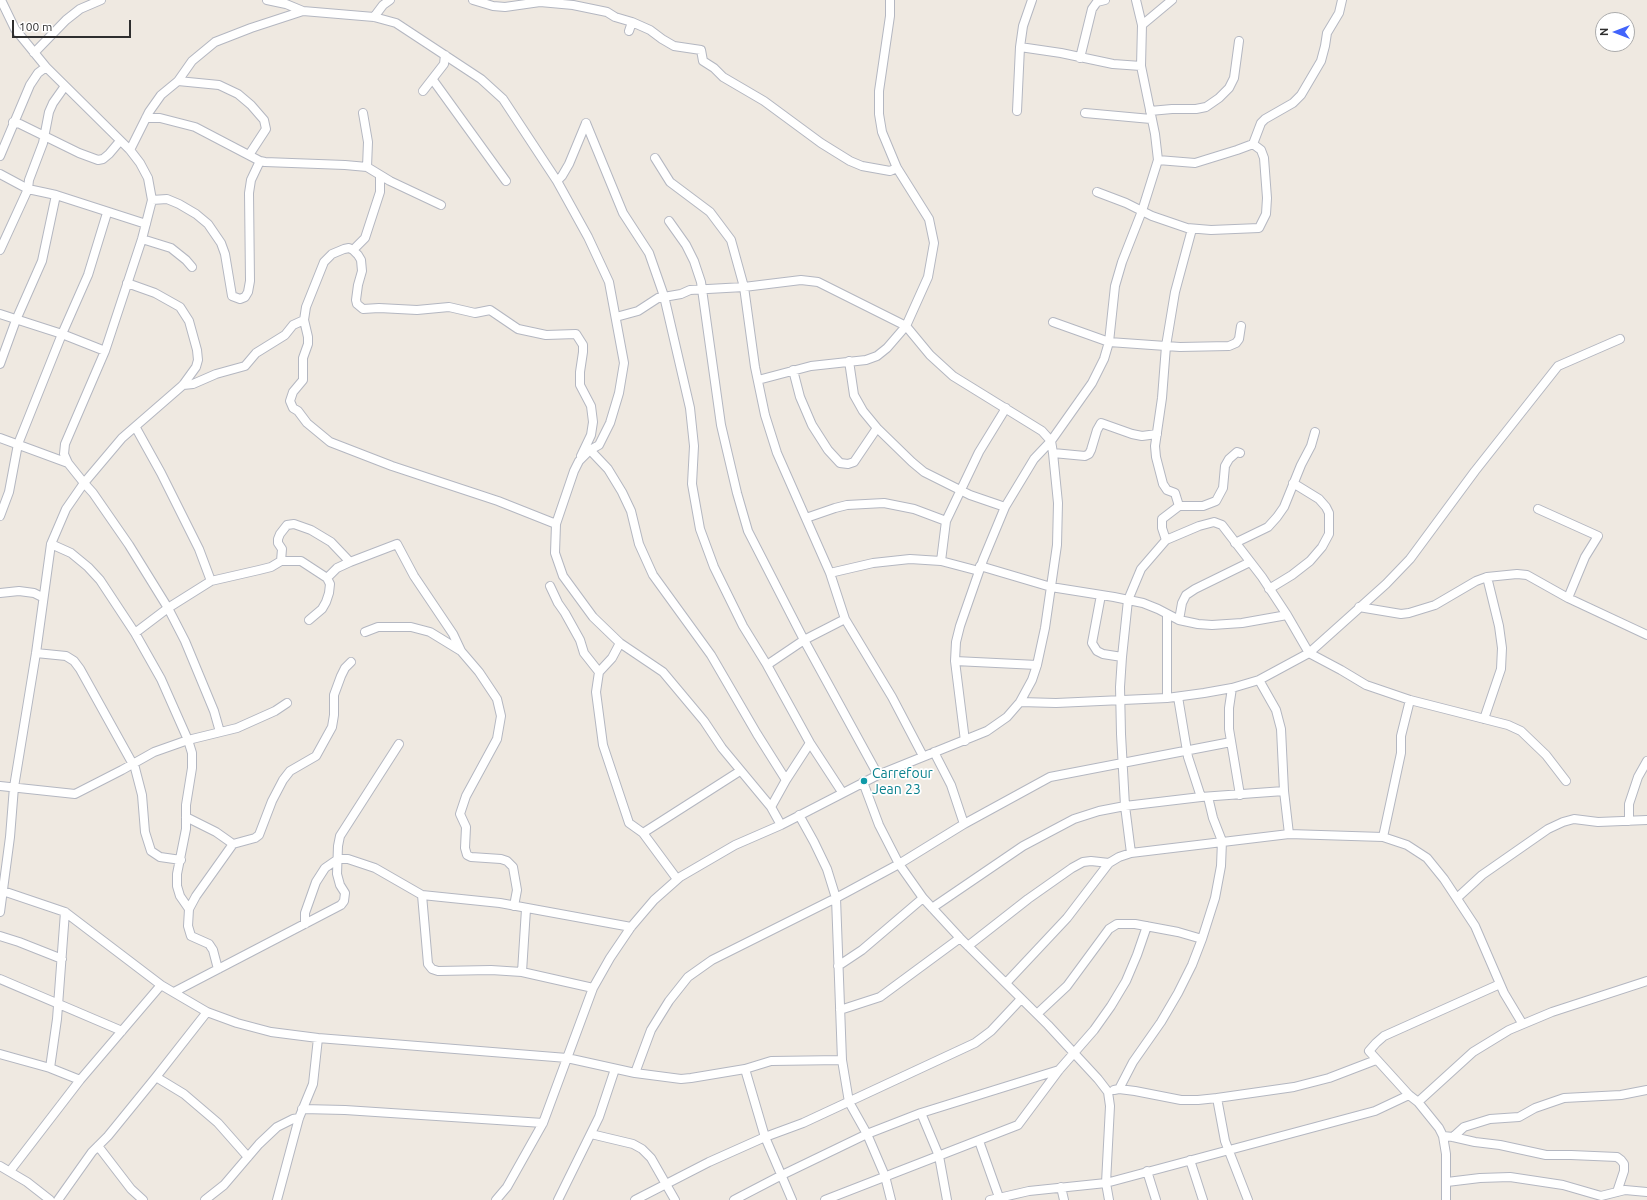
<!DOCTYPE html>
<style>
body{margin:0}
#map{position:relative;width:1647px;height:1200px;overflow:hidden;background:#efe9e1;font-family:Ubuntu,sans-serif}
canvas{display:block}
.north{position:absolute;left:1595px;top:12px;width:40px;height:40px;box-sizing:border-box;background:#fff;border:1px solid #ababab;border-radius:50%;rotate:270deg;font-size:11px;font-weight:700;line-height:16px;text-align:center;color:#2e2e2e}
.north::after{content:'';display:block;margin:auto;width:14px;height:18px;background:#4264fb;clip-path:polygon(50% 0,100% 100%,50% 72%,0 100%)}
.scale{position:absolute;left:12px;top:20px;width:119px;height:18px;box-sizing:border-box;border:2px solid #2e2e2e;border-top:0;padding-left:5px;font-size:12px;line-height:14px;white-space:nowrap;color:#2e2e2e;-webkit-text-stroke:3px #fff;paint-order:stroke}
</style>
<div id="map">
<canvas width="1647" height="1200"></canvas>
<div class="north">N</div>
<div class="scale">100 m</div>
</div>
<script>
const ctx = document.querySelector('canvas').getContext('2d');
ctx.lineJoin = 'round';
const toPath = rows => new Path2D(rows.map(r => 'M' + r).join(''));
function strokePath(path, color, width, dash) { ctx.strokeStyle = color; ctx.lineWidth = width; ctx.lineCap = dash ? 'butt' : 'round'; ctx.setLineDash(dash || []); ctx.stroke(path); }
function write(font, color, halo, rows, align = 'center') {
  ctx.font = font + ' Ubuntu,sans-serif'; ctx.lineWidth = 3.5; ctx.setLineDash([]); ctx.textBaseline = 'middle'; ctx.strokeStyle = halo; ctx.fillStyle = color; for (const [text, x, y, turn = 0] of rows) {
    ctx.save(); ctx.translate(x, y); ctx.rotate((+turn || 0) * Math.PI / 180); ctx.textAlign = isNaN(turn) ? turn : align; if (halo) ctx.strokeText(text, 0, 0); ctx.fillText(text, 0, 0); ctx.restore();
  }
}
const minor = toPath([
 [267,0,286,4,303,11,374,17,396,23,481,79,503,99,557,181,588,237,609,282,624,363,619,393,610,423,599,445,590,450,579,461,574,471,556,524,555,553,563,576,593,617,620,643,663,672,704,721,722,748,771,807,781,825],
 [473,0,493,6,505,7,540,2,573,5,607,12,615,17,632,22,650,30,662,39,674,46,701,50,703,61,714,68,723,77,764,101,821,143,850,161,862,166,890,171,897,168],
 [374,17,383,5,390,0],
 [1142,25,1172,0],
 [629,31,632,22],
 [1020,47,1061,53,1113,64,1141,66],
 [34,53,66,20,80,9,101,0],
 [1080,58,1092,9,1097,2,1105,0],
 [433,80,506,181],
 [178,81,219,85,238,94,251,105,264,120,266,129,249,155],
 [423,91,444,64,445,55],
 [1017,111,1020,47,1023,26,1032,0],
 [1150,111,1172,109,1196,109,1206,107,1219,98,1229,88,1234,78,1239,41],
 [363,113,368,142,367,167],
 [1085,113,1151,119],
 [146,118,160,118,195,127,260,161,265,162,345,165,367,167,390,181,441,205],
 [13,122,20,124,79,153,98,160,103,159,109,154,120,141],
 [586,123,623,213,649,253,664,296,690,408,694,446,692,484,700,529,714,567,743,626,767,665,810,743,842,792],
 [130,150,149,112,161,95,178,81,192,61,215,42,251,28,303,11],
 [0,156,30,85,38,73,46,67],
 [655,158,670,182,710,212,731,240,744,287,755,367,765,415,777,453,830,573,845,619,892,697,923,756],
 [1158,160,1195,163,1237,150,1253,144,1261,123,1265,119,1293,103,1301,95,1321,61,1325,46,1327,33,1339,13,1342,0],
 [0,174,28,189,56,195,146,224],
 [557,181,562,176,569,164,586,123],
 [1097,192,1126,203,1152,216,1187,228,1211,230,1259,228,1266,214,1267,198,1264,158,1261,150,1253,144],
 [152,200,167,199,179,204,196,214,208,224,221,243,225,254,232,296,240,299,245,297,248,292,250,281,249,193,251,180,260,161],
 [669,221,686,245,694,261,701,282,721,425,737,493,748,531,804,640,878,775],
 [142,239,171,248,186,260,192,267],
 [0,250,28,189,29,180,43,143,49,112,53,103,65,86],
 [353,250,365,238,380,192,380,175],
 [127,283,155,293,180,307,189,321,197,350,198,360,196,367,183,385,122,438,84,483,93,493,129,545,168,608,185,641,214,711,220,732],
 [0,314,62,334,105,351],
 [616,317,638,311,658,298,681,294,690,290,744,287,801,280,818,282,906,326,887,348,877,356,866,360,811,366,758,380],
 [1053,322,1109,342,1180,347,1229,346,1236,343,1239,339,1241,326],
 [849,361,854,395,863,411,877,428,912,462,924,472,970,495,1005,507],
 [0,364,16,320,42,261,56,195],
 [793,370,800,397,812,425,828,450,840,463,848,464,854,462,877,428],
 [183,385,193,384,216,374,245,366,256,353,285,335,293,325,304,320],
 [136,428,161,473,199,549,211,581],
 [0,438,68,463],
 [590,450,608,469,622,492,631,511,639,544,653,575,711,655,757,734,786,780,771,807],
 [1053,453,1085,456,1089,454,1091,450,1097,430,1101,423,1132,434,1142,436,1157,434],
 [1179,506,1175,493,1167,490,1163,484,1156,457,1155,446,1162,398,1166,346,1175,292,1192,229],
 [1538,509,1598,536,1585,557,1568,598],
 [0,516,9,492,18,444,62,334,88,275,107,213],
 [806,518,835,508,847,505,884,503,914,509,946,521],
 [556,524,498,501,392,466,330,442,307,423,298,411,293,408,290,401,293,392,303,380,303,358,308,344,308,337,304,320,306,307,324,262,332,254,344,249,349,248,353,250,358,255,361,260,362,271,358,285,356,300,357,304,363,309,379,308,417,310,449,307,475,313,490,310,518,329,546,335,576,334,583,345,583,352,580,372,580,385,591,406,593,422,591,435,581,456],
 [1166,540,1162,528,1162,519,1179,506,1203,506,1216,501,1223,488,1225,466,1229,459,1237,452,1240,453],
 [1235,543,1268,527,1277,517,1284,507,1301,465,1311,446,1315,432],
 [51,544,71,553,88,567,100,580,135,633,161,679,188,740,192,753,192,768,186,805,186,829,177,874,177,886,180,896,189,909],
 [281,561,282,549,278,543,278,539,280,534,287,525,294,524,311,530,331,542,350,562,337,568,327,578],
 [941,561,946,521,979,452,1006,408],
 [350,562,397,544,414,576,453,634,461,651,479,672,497,699,501,716,497,739,466,796,460,814,466,827,465,848,467,855,471,857,501,859,507,861,513,867,517,890,514,906],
 [980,566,1051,587,1114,597,1143,603,1158,609,1179,620,1198,624,1212,625,1242,623,1287,615],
 [830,573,873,563,910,559,941,561,979,571],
 [550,586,558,603,565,613,580,640,584,653,599,672],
 [1269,589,1292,575,1310,561,1322,547,1329,534,1329,513,1326,507,1319,499,1293,483],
 [0,593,19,591,34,593,42,597],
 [1101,595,1092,643,1097,651,1103,654,1122,657],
 [1359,607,1401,614,1409,613,1435,605,1476,581,1487,577,1517,574,1527,575,1568,598,1647,635],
 [1167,614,1167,698],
 [1179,620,1182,603,1186,595,1195,589,1250,562],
 [365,632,378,627,411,627,430,632,461,651],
 [135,633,168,608,211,581,259,570,271,567,281,561,301,561,327,578,330,584,329,593,326,602,322,609,309,620],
 [620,643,612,658,599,672,596,692,603,745,629,823,643,833,677,879],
 [36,653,66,656,74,661,80,669,135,768,142,795,145,832,151,851,160,857,181,860],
 [955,661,1037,665],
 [767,665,804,640,845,619],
 [1259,680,1276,710,1281,729,1284,791,1289,834],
 [1232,688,1229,708,1229,729,1240,795],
 [1178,697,1188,757,1201,797],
 [1020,702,1056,703,1167,698,1204,693,1232,688,1259,680,1309,653,1386,584,1410,559,1475,471,1558,366,1620,339],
 [1484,719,1501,669,1502,648,1499,626,1487,577],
 [965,741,955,661,956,642,960,626,983,560,1005,507,1034,459,1051,441,1092,383,1104,359,1109,342,1115,286,1122,262,1142,211,1158,160,1155,134,1141,66,1142,25,1136,0],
 [934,752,951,785,964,824],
 [786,780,810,743],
 [863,782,879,825,899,864,923,898,960,938,1048,1025,1098,1079,1108,1092,1110,1106,1106,1183,1109,1200],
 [0,786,75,794,122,770,154,752,188,740,237,728,275,711,287,703],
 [799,815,814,842,827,869,836,898,842,1060,849,1102,867,1134,885,1176,891,1200],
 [186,817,216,832,233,844],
 [1629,821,1629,804,1638,777,1647,761],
 [643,833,740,771],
 [1383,837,1401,753,1401,736,1410,700],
 [1131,853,1125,806,1121,734,1120,687,1122,657,1128,600,1141,569,1166,540,1199,526,1214,522,1222,525,1262,577,1287,615,1309,653,1341,670,1366,685,1410,700,1508,725,1521,731,1546,755,1566,781],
 [0,890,65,912,161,985,207,1012,237,1023,271,1032,318,1038,567,1058,635,1073,681,1079,691,1078,745,1069,771,1061,842,1060],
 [422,895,428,964,432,969,438,971,491,970,522,972,593,988],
 [1457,898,1482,875,1548,829,1563,822,1574,819,1598,822,1647,820],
 [932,908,1023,846,1074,819,1099,811,1125,806,1201,797,1284,791],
 [0,912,10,837,14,787,36,653,51,544,66,509,84,483,68,463,64,454,65,444,105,351,142,239,152,200,148,178,140,163,130,150,46,67,15,29,1,0],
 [305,924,305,913,316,882,325,868,338,859,348,859,375,868,422,895,500,903,631,927],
 [0,936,19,942,62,959],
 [968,946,1028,899,1072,868,1083,862,1091,861,1109,863],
 [838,966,862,950,923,898],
 [218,969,213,950,209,944,191,936,188,926,189,909,196,896,233,844,255,838,259,835,272,801,283,780,290,771,316,756,332,727,334,715,334,695,341,676,345,668,351,662],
 [522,972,526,909],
 [0,979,122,1031],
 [1006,983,1067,918,1109,863,1119,857,1131,853,1289,834,1383,837,1407,845,1427,858,1444,879,1475,926,1504,993,1522,1023],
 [174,992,341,905,344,901,345,893,340,885,337,874,338,846,340,836,399,744],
 [840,1010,880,997,960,938],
 [1037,1014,1067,986,1109,929,1117,924,1135,924,1178,932,1202,939],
 [0,1054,50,1068,80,1080],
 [50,1068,57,1019,65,912],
 [745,1069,765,1137,792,1200],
 [635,1073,651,1030,669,1001,688,977,712,960,836,898,899,864,964,824,1050,777,1231,742],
 [156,1077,184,1094,218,1123,248,1157],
 [1119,1089,1133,1062,1161,1022,1178,993,1192,965,1202,939,1215,898,1221,866,1222,841,1213,818,1208,797],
 [1114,1090,1119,1089,1135,1091,1181,1100,1198,1100,1217,1098,1294,1087,1329,1078,1376,1060],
 [1217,1098,1225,1141,1248,1200],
 [1418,1102,1473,1052,1509,1030,1552,1012,1647,981],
 [302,1109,345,1110,543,1123],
 [921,1113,939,1156,947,1200],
 [591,1134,633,1144,642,1149,651,1158,675,1200],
 [1443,1136,1453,1137,1475,1142,1500,1145,1546,1155,1571,1155,1617,1157,1621,1160,1624,1164,1624,1171,1617,1192],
 [1453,1137,1464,1127,1490,1119,1519,1117,1535,1108,1564,1098,1621,1095,1647,1090],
 [979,1141,1000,1200],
 [98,1146,131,1189,143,1200],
 [1190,1160,1203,1200],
 [0,1166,27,1182,50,1200],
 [10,1171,80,1080,161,985],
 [1147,1171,1156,1200],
 [1447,1182,1480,1178,1510,1177,1563,1185,1601,1196,1625,1190,1647,1192],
 [1061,1187,1064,1200],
 [58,1200,92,1152,108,1136,156,1077,207,1012],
 [205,1200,224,1185,259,1144,277,1127,293,1119,299,1118],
 [277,1200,299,1118,313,1084,318,1038],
 [496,1200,507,1187,543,1123,593,988,610,958,631,927,654,900,680,877,735,845,781,825,878,775,987,731,1007,717,1020,702,1032,680,1037,665,1045,628,1057,545,1058,503,1053,453,1051,441,1042,431,953,376,930,355,906,326,928,277,934,243,929,219,897,168,882,132,879,114,879,91,890,16,890,0],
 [558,1200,599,1117,615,1069],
 [635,1200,709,1162,765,1137,803,1123,975,1043,991,1031,1021,999],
 [734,1200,782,1175,867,1134,921,1113,1059,1070],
 [825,1200,1018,1125,1059,1070,1094,1030,1111,1006,1126,981,1137,955,1147,926],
 [990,1200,1029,1191,1106,1183,1375,1111,1409,1095],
 [1446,1200,1446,1154,1443,1136,1439,1128,1418,1102,1409,1095,1369,1051,1376,1043,1384,1036,1500,984]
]);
strokePath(minor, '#b4b7c1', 10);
strokePath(minor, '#fff', 8);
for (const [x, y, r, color] of [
 [864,781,4,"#0f9aa8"]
]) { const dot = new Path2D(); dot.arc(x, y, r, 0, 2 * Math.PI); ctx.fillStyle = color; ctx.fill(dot); strokePath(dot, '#fff', 1.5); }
write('14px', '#0d838f', '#fff', [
 ["Carrefour",872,773],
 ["Jean 23",872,789]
], 'left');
</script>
